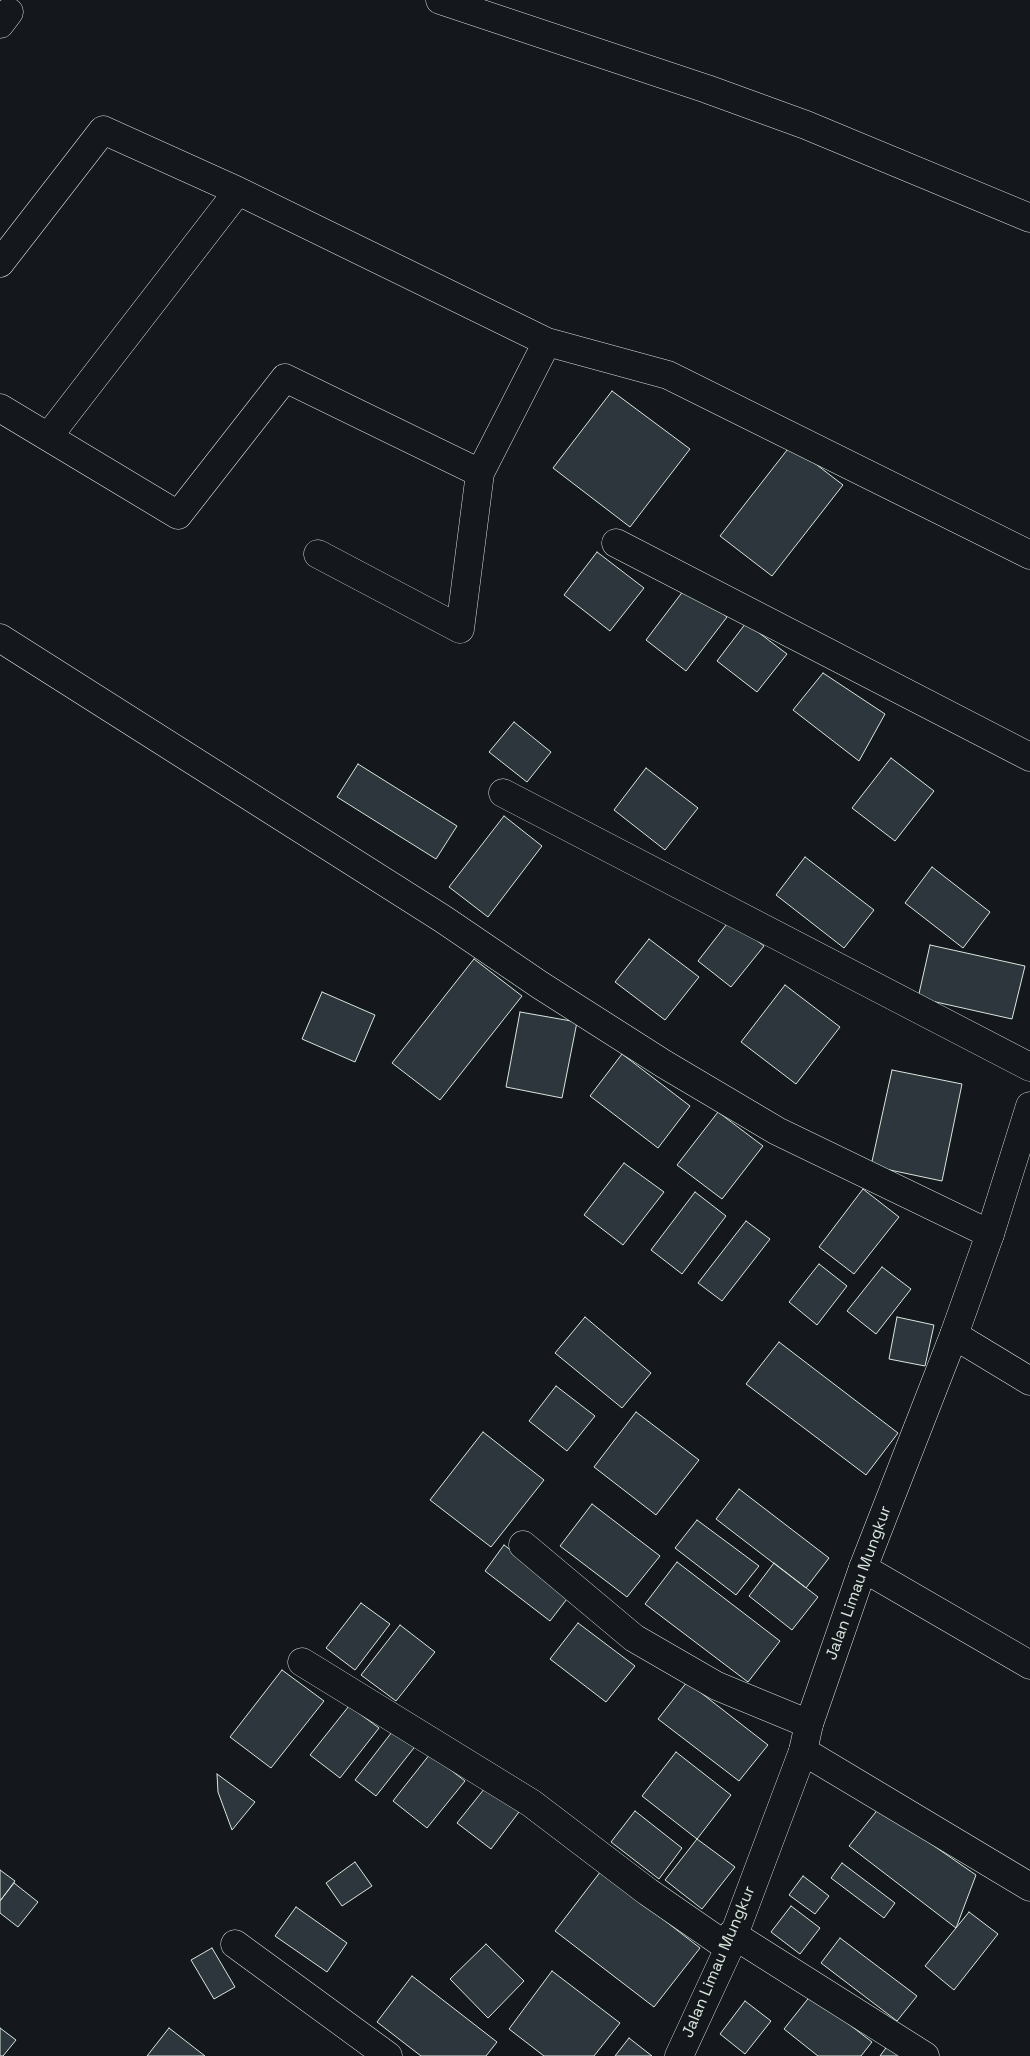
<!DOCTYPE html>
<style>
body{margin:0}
canvas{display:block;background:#14181c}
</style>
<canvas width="1030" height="2056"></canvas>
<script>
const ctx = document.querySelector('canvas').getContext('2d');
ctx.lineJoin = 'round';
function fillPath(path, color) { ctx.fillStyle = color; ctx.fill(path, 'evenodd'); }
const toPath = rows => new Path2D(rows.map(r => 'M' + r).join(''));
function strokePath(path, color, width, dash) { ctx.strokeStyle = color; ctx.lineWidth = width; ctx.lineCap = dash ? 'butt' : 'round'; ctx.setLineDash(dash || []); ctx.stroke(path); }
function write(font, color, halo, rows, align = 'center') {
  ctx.font = font + ' "Space Grotesk",sans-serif'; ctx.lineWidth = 4; ctx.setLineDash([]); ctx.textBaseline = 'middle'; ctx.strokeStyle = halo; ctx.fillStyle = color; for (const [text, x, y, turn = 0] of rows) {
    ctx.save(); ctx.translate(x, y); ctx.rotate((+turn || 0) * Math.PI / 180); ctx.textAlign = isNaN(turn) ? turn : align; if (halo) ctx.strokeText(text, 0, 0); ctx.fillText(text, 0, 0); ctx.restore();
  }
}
const building = toPath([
 [612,391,690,449,630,527,553,468,612,391],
 [791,445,843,485,772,576,720,536,791,445],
 [597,552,644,588,610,631,564,595,597,552],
 [687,586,727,617,686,671,646,640,687,586],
 [746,623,787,654,757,692,717,661,746,623],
 [823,673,885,714,859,761,793,710,823,673],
 [514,722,551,752,527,782,489,752,514,722],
 [891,758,934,791,895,841,852,808,891,758],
 [358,764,457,826,436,859,337,797,358,764],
 [646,768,698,808,665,850,614,810,646,768],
 [504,816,542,846,488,917,449,887,504,816],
 [805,857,874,910,844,948,776,895,805,857],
 [932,867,990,912,963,948,905,903,932,867],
 [730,920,764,946,731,987,698,961,730,920],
 [649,939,699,977,665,1020,615,982,649,939],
 [930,945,1025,966,1012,1019,918,998,930,945],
 [474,959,522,996,440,1100,392,1063,474,959],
 [785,985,840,1027,796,1084,741,1042,785,985],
 [322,992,375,1015,355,1062,302,1039,322,992],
 [520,1012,577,1022,562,1098,506,1087,520,1012],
 [622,1054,690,1106,658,1148,590,1096,622,1054],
 [892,1070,962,1084,942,1181,871,1166,892,1070],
 [718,1112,763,1146,722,1199,677,1165,718,1112],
 [624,1163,664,1192,623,1245,584,1215,624,1163],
 [863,1189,899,1217,854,1274,819,1247,863,1189],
 [695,1192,726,1216,682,1274,651,1250,695,1192],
 [746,1221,770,1239,722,1301,698,1283,746,1221],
 [819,1264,847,1286,817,1325,789,1302,819,1264],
 [882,1267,911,1289,876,1334,847,1311,882,1267],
 [585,1317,651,1373,622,1408,555,1353,585,1317],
 [897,1317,934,1325,925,1366,889,1359,897,1317],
 [779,1342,898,1433,866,1475,746,1384,779,1342],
 [556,1386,595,1416,567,1451,529,1421,556,1386],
 [636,1412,699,1460,656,1515,594,1467,636,1412],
 [483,1432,544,1480,491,1547,430,1500,483,1432],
 [739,1489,829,1558,806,1588,716,1519,739,1489],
 [592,1504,660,1556,627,1597,560,1546,592,1504],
 [697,1520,759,1566,736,1595,675,1548,697,1520],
 [504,1545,570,1595,550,1621,485,1571,504,1545],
 [677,1562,780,1641,748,1682,645,1604,677,1562],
 [774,1563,818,1597,792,1630,749,1596,774,1563],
 [361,1603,390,1624,355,1670,326,1648,361,1603],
 [578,1623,635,1666,606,1702,550,1659,578,1623],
 [400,1625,435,1652,396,1701,361,1675,400,1625],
 [282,1670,324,1701,271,1768,230,1737,282,1670],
 [687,1682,768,1745,739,1781,658,1719,687,1682],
 [349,1706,379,1728,340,1778,310,1755,349,1706],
 [395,1728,417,1744,376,1796,355,1780,395,1728],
 [676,1752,731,1795,697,1839,642,1796,676,1752],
 [430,1754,465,1781,427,1828,393,1801,430,1754],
 [217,1774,255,1802,232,1830,218,1792,217,1774],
 [489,1783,522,1808,491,1849,457,1823,489,1783],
 [879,1808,976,1875,956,1928,849,1846,879,1808],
 [635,1811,682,1848,659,1879,611,1842,635,1811],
 [697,1839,735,1867,702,1909,665,1880,697,1839],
 [355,1862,372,1886,342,1906,326,1883,355,1862],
 [842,1863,895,1903,884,1918,831,1878,842,1863],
 [0,1870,15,1881,0,1901,0,1870],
 [601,1871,700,1948,654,2007,555,1931,601,1871],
 [803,1876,829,1896,815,1914,789,1895,803,1876],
 [14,1883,38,1902,18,1927,0,1913,0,1901,14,1883],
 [791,1906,820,1928,800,1954,771,1932,791,1906],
 [296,1907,347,1943,327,1972,275,1936,296,1907],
 [969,1912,998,1934,954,1990,925,1966,969,1912],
 [840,1938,917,1996,897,2021,821,1963,840,1938],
 [486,1944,524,1981,488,2018,450,1979,486,1944],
 [212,1948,235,1987,214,1999,191,1960,212,1948],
 [552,1971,620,2023,594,2056,544,2056,509,2029,552,1971],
 [412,1976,497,2042,486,2056,421,2056,377,2022,412,1976],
 [811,1995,872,2042,861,2056,818,2056,784,2029,811,1995],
 [745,2001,771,2021,745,2054,720,2034,745,2001],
 [0,2028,16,2040,3,2056,0,2056,0,2028],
 [169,2028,205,2056,147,2056,169,2028],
 [629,2038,652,2056,615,2056,629,2038],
 [888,2045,906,2056,880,2056,888,2045]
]);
fillPath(building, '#2c363c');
strokePath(building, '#d8e6dc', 1);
const street = toPath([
 [440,0,707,89,806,125,1030,218],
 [0,24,9,12],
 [0,263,103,130,238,191,547,342,668,375,1030,555],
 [0,408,178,515,285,378,480,473],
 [48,437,238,191],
 [616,543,1030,757],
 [318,554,460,629,480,473,547,342],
 [0,638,443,919,540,985,664,1064,777,1131,990,1234],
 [503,793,1030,1067],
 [954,1335,1030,1381],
 [523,1545,634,1638,717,1686,809,1724],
 [863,1568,1030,1665],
 [302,1662,531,1803,648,1892,729,1948],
 [803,1751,1030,1887],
 [732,1934,925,2056],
 [235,1944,388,2056]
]);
const secondary = toPath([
 [679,2056,729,1948,803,1751,809,1724,863,1568,954,1335,990,1234,1030,1106]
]);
strokePath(street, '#d8e6dc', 29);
strokePath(secondary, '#d8e6dc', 29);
strokePath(street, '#14181c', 28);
strokePath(secondary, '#14181c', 28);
write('16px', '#d8e6dc', '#14181c', [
 ["Jalan Limau Mungkur",859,1583,-70],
 ["Jalan Limau Mungkur",719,1962,-67]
]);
</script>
